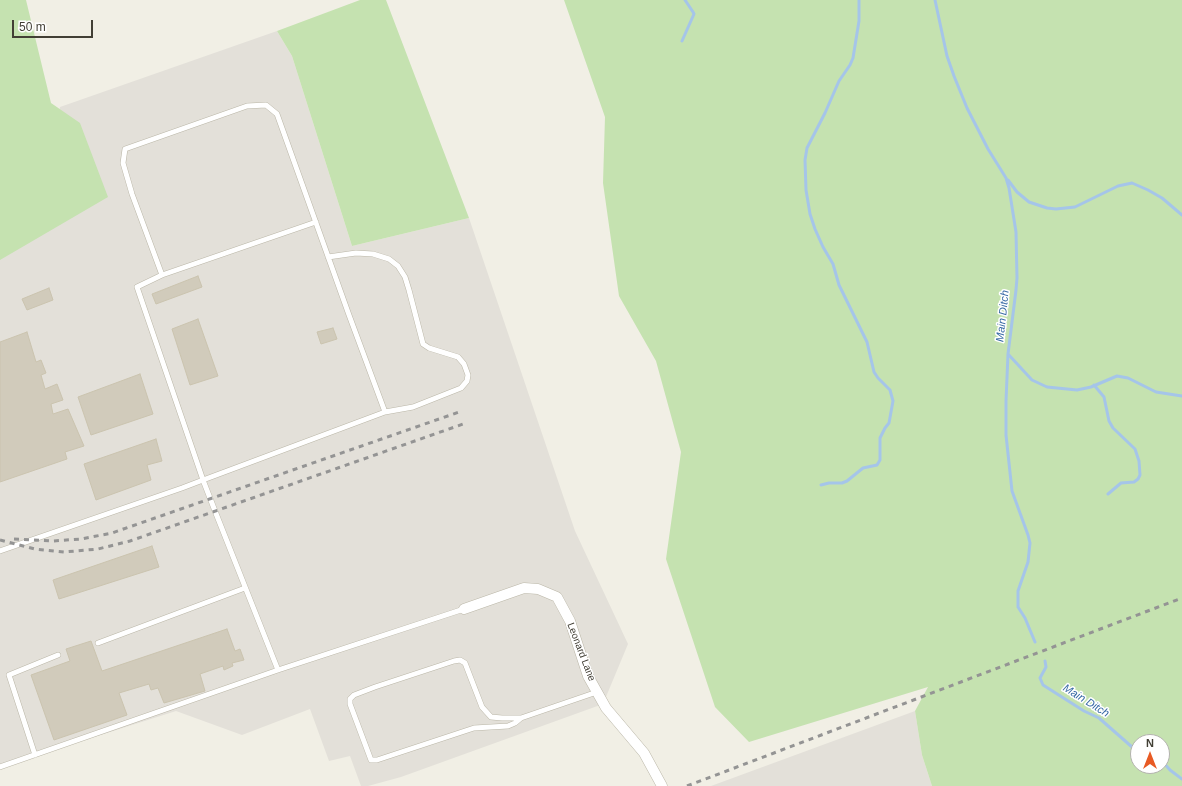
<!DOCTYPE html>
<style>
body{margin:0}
#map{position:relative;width:1182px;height:786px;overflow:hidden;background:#f1efe5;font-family:Arial,sans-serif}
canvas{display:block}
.north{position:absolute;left:1130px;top:734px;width:40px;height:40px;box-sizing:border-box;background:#fff;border:1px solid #b3b2ae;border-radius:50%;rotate:0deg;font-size:11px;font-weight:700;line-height:16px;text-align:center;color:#423f35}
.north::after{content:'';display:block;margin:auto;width:14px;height:18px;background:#e85a24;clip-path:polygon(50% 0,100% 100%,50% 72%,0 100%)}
.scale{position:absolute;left:12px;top:20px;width:81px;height:18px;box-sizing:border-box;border:2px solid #423f35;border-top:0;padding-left:5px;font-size:12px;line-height:14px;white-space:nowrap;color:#423f35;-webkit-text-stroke:3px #fff;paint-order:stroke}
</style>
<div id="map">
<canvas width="1182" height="786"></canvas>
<div class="north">N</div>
<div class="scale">50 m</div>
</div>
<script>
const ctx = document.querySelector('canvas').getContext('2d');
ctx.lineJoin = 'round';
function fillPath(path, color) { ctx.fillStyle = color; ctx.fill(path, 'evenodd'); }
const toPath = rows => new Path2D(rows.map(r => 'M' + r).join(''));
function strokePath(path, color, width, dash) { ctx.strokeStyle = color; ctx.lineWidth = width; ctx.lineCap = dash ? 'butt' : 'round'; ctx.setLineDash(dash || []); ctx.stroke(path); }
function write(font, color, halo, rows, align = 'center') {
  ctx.font = font + ' Arial,sans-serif'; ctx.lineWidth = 3; ctx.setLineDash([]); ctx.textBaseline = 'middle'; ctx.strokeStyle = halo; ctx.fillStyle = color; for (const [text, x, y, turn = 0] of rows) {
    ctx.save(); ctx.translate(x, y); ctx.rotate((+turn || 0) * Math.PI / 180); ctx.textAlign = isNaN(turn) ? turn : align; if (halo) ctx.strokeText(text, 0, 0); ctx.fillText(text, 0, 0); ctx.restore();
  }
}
fillPath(toPath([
 [277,31,292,56,352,246,469,218,575,531,628,644,603,704,401,777,368,786,361,786,350,756,329,761,310,709,242,735,176,711,0,767,0,155,57,124,60,107],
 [915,711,922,755,932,786,711,786]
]), '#e3e0d9');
fillPath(toPath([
 [0,0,26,0,51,103,80,123,108,197,0,260],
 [360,0,386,0,469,218,352,246,292,56,277,31],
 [564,0,1182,0,1182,786,932,786,922,755,915,711,928,687,749,742,715,707,666,559,681,452,656,361,619,296,603,183,605,117],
 [1138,742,1162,742,1162,766,1138,766]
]), '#c5e2b0');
strokePath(toPath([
 [935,0,947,56,954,76,967,108,988,149,1006,178,1009,188,1016,232,1017,278,1016,290,1008,354,1006,401,1006,435,1012,491,1028,535,1030,543,1028,562,1018,591,1018,607,1025,618,1035,642],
 [682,41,694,14,693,12,685,0],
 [1008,180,1017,192,1029,202,1047,208,1056,209,1075,207,1118,186,1132,183,1148,190,1162,198,1182,215],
 [1008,354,1032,380,1047,387,1077,390,1091,387,1117,376,1128,378,1156,392,1182,396],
 [1094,385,1104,397,1109,421,1113,428,1135,449,1139,461,1140,475,1138,479,1134,482,1121,483,1108,494],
 [821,485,829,483,842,483,847,481,863,468,877,465,880,460,880,438,885,428,889,423,893,401,890,390,878,378,874,372,867,342,839,285,833,264,823,247,815,229,810,214,806,190,805,160,807,148,825,113,839,81,850,65,853,58,859,21,859,0],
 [1045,661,1046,667,1040,678,1043,685,1084,711,1099,718,1132,747,1138,750],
 [1162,761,1170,770,1182,779]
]), '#a5c5e9', 3);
const building = toPath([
 [198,276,202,287,156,304,152,294,198,276],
 [49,288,53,300,27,310,22,299,49,288],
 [198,319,218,376,190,385,172,329,198,319],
 [333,328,337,339,321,344,317,332,333,328],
 [27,332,36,362,41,360,46,373,41,375,45,389,57,384,63,400,51,404,53,414,68,409,84,446,65,452,67,459,0,482,0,342,27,332],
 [140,374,153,414,91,435,78,397,140,374],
 [156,439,162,461,147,465,151,480,96,500,84,464,156,439],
 [152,546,159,567,59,599,53,580,152,546],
 [227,629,235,651,240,649,244,660,232,663,233,666,224,670,223,666,200,674,205,691,164,703,158,688,151,690,149,684,119,693,127,715,54,740,31,675,70,661,66,649,91,641,102,671,227,629]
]);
fillPath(building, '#d1cbbb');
strokePath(building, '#cbc4af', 1);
const service = toPath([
 [328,257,356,253,373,254,389,259,398,266,405,277,409,290,423,344,429,348,458,357,464,364,468,375,467,381,461,388,413,407,385,412],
 [162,275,316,222],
 [0,551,182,488,203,480,385,412,349,315,277,114,266,105,247,106,125,149,123,163,132,194,162,275,137,287,203,480,215,511,278,670],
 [98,643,245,588],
 [521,718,502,718,491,717,482,707,465,663,460,660,454,661,375,687,354,695,350,699,350,704,371,760,377,760,474,728,508,726,515,723,521,718,597,692],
 [35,755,9,675,58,655],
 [0,767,278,670,464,609]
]);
const minor = toPath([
 [464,609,524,588,538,589,557,597,570,621,588,676,606,708,644,753,662,786]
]);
strokePath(service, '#bbb7a8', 6);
strokePath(minor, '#bbb7a8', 11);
strokePath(service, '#fff', 5);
strokePath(minor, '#fff', 10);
strokePath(toPath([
 [14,539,53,541,81,539,112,533,462,411],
 [0,540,35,549,64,552,98,549,130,541,466,423],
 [687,786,1182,598]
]), '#949494', 3, [5, 5]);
write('10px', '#423f35', '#fff', [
 ["Leonard Lane",581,652,69]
]);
write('italic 11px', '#3769a5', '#fff', [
 ["Main Ditch",1003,316,-84],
 ["Main Ditch",1086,701,32]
]);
</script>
